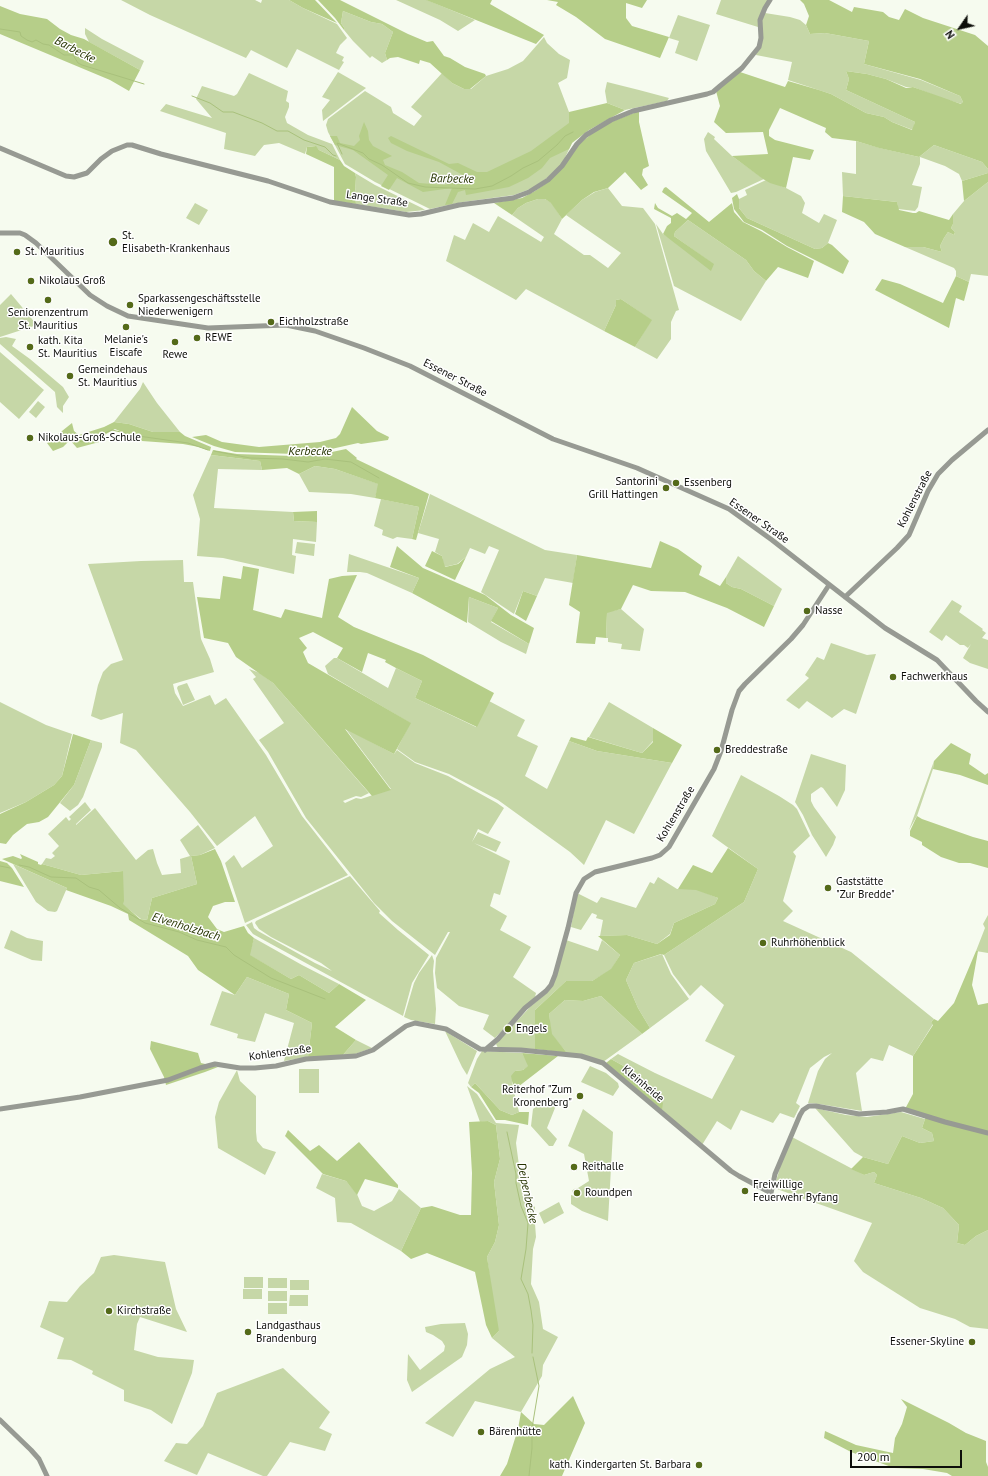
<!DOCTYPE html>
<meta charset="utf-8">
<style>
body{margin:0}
#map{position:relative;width:988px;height:1476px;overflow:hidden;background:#f6fbef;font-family:"PT Sans",sans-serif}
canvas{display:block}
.north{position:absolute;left:940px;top:8px;width:40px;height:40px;-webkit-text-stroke:3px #fff;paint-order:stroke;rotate:236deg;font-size:11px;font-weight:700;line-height:16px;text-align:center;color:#0d0e0a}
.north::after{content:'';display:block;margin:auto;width:14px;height:18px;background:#0d0e0a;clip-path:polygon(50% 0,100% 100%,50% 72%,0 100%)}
.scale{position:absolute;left:850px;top:1450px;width:112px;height:18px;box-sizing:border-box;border:2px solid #0d0e0a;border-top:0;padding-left:5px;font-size:12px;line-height:14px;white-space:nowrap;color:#0d0e0a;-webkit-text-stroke:3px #fff;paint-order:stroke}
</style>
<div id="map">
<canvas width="988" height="1476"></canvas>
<div class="north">N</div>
<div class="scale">200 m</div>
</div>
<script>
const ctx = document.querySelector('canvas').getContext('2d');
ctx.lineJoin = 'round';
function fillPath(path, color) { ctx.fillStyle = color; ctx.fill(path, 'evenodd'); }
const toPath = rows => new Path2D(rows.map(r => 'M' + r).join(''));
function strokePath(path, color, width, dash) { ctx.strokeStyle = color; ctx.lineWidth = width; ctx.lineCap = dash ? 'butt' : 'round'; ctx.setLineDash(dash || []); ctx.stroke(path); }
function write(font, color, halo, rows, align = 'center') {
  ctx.font = font + ' "PT Sans",sans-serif'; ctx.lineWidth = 3; ctx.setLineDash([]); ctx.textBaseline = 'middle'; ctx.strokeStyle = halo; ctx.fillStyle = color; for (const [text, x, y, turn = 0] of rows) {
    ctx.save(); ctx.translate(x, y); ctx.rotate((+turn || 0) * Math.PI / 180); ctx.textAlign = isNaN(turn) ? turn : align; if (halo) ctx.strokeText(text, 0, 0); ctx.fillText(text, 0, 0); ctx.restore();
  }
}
fillPath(toPath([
 [121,0,255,0,261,3,262,0,289,0,303,8,337,24,347,38,340,45,336,53,344,57,342,61,344,62,339,70,297,49,287,68,251,50,246,58,150,15],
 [396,0,427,0,475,20,458,31,440,20],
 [721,0,768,0,759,19,758,27,716,14],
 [343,11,371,22,382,24,393,32,385,53,387,60,382,63,372,56,370,58,353,41,344,30,345,29,341,23],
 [765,13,790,17,800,20,806,25,810,34,825,33,869,41,864,64,921,80,960,96,963,102,962,104,944,99,913,87,906,87,886,79,867,74,846,71,849,79,846,90,915,122,913,130,892,122,884,117,866,113,831,94,788,80,792,62,756,55,762,20],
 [678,15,710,25,697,61,675,53,679,41,669,38],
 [85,28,102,39,144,61,140,70,89,42,85,34],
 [544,37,547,43,559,54,570,60,567,78,558,83,569,112,572,143,562,164,547,178,533,188,514,195,463,202,430,209,375,182,345,164,328,132,326,125,328,119,365,91,391,107,393,113,414,126,422,116,411,107,442,73,452,83,464,89,471,89,486,76,508,69,523,61],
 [338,72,366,88,323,121,322,110,330,100,322,97],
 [249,73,288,91,286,101,289,103,289,107,285,117,287,123,308,135,332,144,340,160,319,150,315,146,307,147,305,154,279,143,264,145,255,156,224,149,226,133,160,111,166,104,212,118,196,99,202,86,234,96,237,94],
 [607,82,639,90,669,98,667,101,625,110,607,103,605,91],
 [708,132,715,137,714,139,732,156,764,179,736,192,731,193,706,151,704,139],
 [856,141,880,148,919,157,934,145,982,162,988,169,988,173,962,181,959,174,945,166,920,157,920,164,912,185,922,187,918,207,915,211,898,209,897,202,843,196,842,172,856,174],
 [355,173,375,185,422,208,425,210,406,212,356,204,355,194,356,177],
 [766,180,786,188,801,196,805,203,802,213,819,223,824,214,837,220,828,243,822,248,815,249,747,218,739,208,739,199,747,195,745,190],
 [988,182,988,276,971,274,969,282,956,276,956,271,954,268,905,247,923,247,942,252,940,246,944,238,948,232,954,235,955,232,951,228,953,224,953,214,964,201],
 [608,188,622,206,643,208,655,224,679,310,676,311,671,322,671,339,657,359,635,347,651,320,621,299,616,300,616,305,604,331,526,289,516,300,446,261,454,235,465,240,473,223,489,232,498,216,541,242,544,237,512,215,518,208,526,203,538,199,545,199,552,203,562,219,554,234,584,255,590,255,608,268,621,253,566,215,582,200,595,192],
 [195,203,208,210,199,225,186,218],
 [688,220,746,260,754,271,766,281,741,321,674,286,656,224,663,234,713,264,674,236,675,232],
 [11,294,37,325,0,337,0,305],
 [6,337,16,339,12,346,30,359,63,387,69,397,63,406,63,413,57,407,55,392,0,344,0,338],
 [0,352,44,390,19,419,0,402],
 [143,382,157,403,180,432,153,432,129,424,114,422,140,389],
 [38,401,45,407,36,418,29,412],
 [211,455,260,461,262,470,218,469,214,508,293,512,294,521,317,522,316,542,293,539,292,555,296,556,294,574,223,558,197,556,200,519,193,495],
 [315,466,335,469,379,484,375,498,351,494,309,492,299,474],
 [430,494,545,550,577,555,573,583,545,578,537,596,523,591,514,614,481,592,499,550,489,546,485,554,470,548,466,557,457,564,444,567,442,556,435,552,439,539,418,533],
 [381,499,419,507,412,539,397,537,393,539,382,535,383,530,374,526],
 [297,542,315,544,314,556,295,553],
 [349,554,419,578,412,593,367,573,360,572,347,572],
 [738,556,782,589,774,606,741,589,732,587,726,583,726,577],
 [183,560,184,582,193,582,201,639,210,659,214,672,173,684,175,693,183,706,210,695,215,705,226,698,266,755,302,816,348,875,245,923,225,863,234,855,242,868,273,846,255,816,217,846,190,812,136,750,120,743,123,713,101,720,91,716,98,685,103,672,111,664,123,660,88,564,141,561],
 [469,597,498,608,491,622,529,644,526,654,501,642,468,622],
 [952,600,962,606,959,612,983,629,982,630,986,633,982,638,988,640,988,669,970,663,963,658,971,644,968,648,964,645,960,645,946,635,942,641,929,632],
 [621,609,644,629,640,651,621,649,622,644,608,642,608,638,606,638,607,612],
 [831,643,867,655,876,654,856,714,844,709,832,718,807,701,799,709,786,700,809,678,805,675,817,657,824,660],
 [334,658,337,658,388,688,396,668,422,681,415,698,476,727,489,701,525,720,517,736,538,746,525,776,547,789,569,741,597,751,672,763,634,834,606,820,584,865,570,852,498,800,449,774,415,762,397,749,410,723,328,674,325,666],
 [249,669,260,673,273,683,369,793,361,797,356,796,343,801,345,803,356,798,361,799,391,789,345,728,394,754,397,750,415,763,448,776,497,803,504,808,488,834,478,829,472,842,478,832,501,842,496,852,474,843,510,861,500,895,494,893,490,906,507,916,500,930,531,947,513,977,536,993,535,997,495,1038,483,1029,489,1015,459,1006,437,988,435,973,436,958,450,932,448,932,435,955,392,921,374,903,306,818,268,752,259,740,284,723,253,679,256,677],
 [187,683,195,700,183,705,177,688,178,686],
 [0,702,46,725,72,734,62,776,54,785,26,802,0,813],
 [609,702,653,728,653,741,642,753,589,737],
 [91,740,102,743,102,747,83,797,78,805,70,811,60,803,74,785],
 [811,754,846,765,845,790,837,807,823,788,821,787,811,794,811,801,814,807,836,837,833,845,826,857,812,835,803,815,795,802],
 [934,761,933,769,917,816,909,830],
 [741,775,779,796,793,805,797,809,810,836,793,852,796,856,783,901,793,911,783,921,851,952,934,1019,931,1022,933,1024,913,1056,889,1045,883,1061,871,1058,856,1073,862,1111,819,1104,808,1103,818,1071,825,1059,832,1053,824,1057,810,1068,796,1103,800,1106,794,1118,780,1113,773,1123,741,1110,731,1130,717,1121,702,1145,662,1110,640,1081,629,1069,611,1059,618,1054,655,1073,712,1099,735,1056,705,1041,724,1005,701,985,690,996,673,974,664,955,744,902,758,869,712,836],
 [85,802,91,810,76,824,76,825,95,808,136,860,148,850,153,849,157,863,162,875,181,873,180,859,190,856,180,840,198,825,215,848,200,855,191,856,197,884,152,898,147,920,141,919,122,904,123,871,81,875,42,864,46,858,51,859,55,856,52,853,59,846,48,834,66,817,69,821,71,819,69,817],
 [13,864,67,888,57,911,55,912,48,911,36,902],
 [350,876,380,911,379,913,398,930,429,955,412,983,403,1016,271,944,253,934,246,925,252,922,254,928,258,931,315,963,332,971,321,963,271,937,259,929,255,923,256,921],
 [658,877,677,889,696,889,718,898,715,904,674,923,670,934,657,944,627,935,600,936,603,920,596,918,597,915,592,913,581,930,571,927,577,893,597,903,601,897,636,908,650,882,654,884],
 [988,915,988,953,976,951,985,928,983,924],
 [11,930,27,938,43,941,42,961,32,960,4,948],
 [254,938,302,965,339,984,329,993,299,975,291,979,249,955],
 [566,940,598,951,602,940,620,955,611,970,592,981,566,981,535,1010,535,1049,498,1048,496,1044,530,1007,548,992],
 [662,954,671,974,689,999,650,1028,638,1008,626,980,634,963],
 [432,955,434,961,433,971,436,1009,435,1024,411,1020,404,1017,414,983,419,973],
 [247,977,289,994,286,1010,312,1023,308,1057,284,1061,294,1023,265,1013,255,1042,237,1038,238,1034,210,1025,222,991,235,995],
 [601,996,642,1034,603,1062,567,1053,551,1034,549,1014,565,1000,583,1001],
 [445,1031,477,1051,467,1075,462,1067],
 [356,1040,372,1048,355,1054,342,1056],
 [482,1051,522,1053,529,1066,523,1070,515,1071,512,1083,519,1112,512,1115,500,1110,475,1083,471,1087,468,1083,477,1059],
 [590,1066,606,1073,618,1083,619,1087,613,1096,581,1082],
 [299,1069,319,1069,319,1093,299,1093],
 [237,1070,240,1081,256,1096,256,1132,257,1141,263,1148,276,1152,265,1175,218,1148,215,1117,219,1102],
 [467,1086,477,1094,496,1123,519,1125,516,1143,522,1188,528,1210,531,1204,535,1207,535,1224,536,1237,533,1249,531,1284,539,1302,543,1329,558,1337,543,1365,542,1376,521,1412,475,1401,453,1437,425,1423,490,1369,515,1357,492,1338,499,1331,496,1326,487,1257,495,1242,499,1225,494,1182,500,1159,496,1125,488,1121,480,1122],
 [545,1099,557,1103,547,1128,557,1139,553,1146,549,1146,531,1126,533,1109],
 [815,1108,846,1115,867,1117,901,1112,925,1119,922,1128,932,1133,934,1141,920,1143,902,1136,888,1164,863,1157,854,1152],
 [583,1109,613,1132,608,1221,582,1211,571,1204,571,1195,574,1196,572,1191,574,1189,578,1188,589,1181,584,1154,568,1146],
 [792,1137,864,1175,874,1172,877,1175,874,1183,921,1198,943,1208,959,1225,957,1243,965,1245,976,1236,988,1230,988,1329,970,1327,955,1319,920,1308,863,1272,854,1261,872,1223,774,1188,781,1164],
 [322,1174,346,1181,357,1194,362,1206,374,1211,392,1201,399,1189,421,1208,401,1251,351,1223,337,1222,335,1198,316,1188],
 [559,1202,564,1213,544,1224,539,1213],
 [114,1255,165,1262,176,1309,187,1332,140,1317,137,1324,134,1350,158,1357,194,1360,192,1373,172,1424,151,1410,124,1401,124,1390,92,1374,93,1371,71,1360,57,1359,64,1338,40,1327,49,1301,67,1302,80,1286,94,1273,101,1257],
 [244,1277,263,1277,263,1288,244,1288],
 [268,1278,287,1278,287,1288,268,1288],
 [290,1280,309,1280,309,1290,290,1290],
 [243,1289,262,1289,262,1299,243,1299],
 [268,1291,287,1291,287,1301,268,1301],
 [290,1295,308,1295,308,1306,289,1306],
 [268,1303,287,1303,287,1314,268,1314],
 [465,1323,468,1334,467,1345,462,1357,412,1392,407,1380,408,1354,420,1370,444,1351,445,1346,442,1341,433,1335,426,1332,425,1327,441,1324],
 [283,1368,330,1412,319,1428,332,1434,325,1451,290,1442,267,1476,263,1476,208,1453,197,1475,164,1461,176,1443,187,1444,203,1426,217,1393]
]), '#c6d7a7');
fillPath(toPath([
 [289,0,315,0,337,23,303,8],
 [318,0,340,0,408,34,427,42,433,41,444,56,450,58,465,67,485,74,486,76,470,89,464,89,452,83,430,63,420,60,419,64,398,57,390,58,387,60,385,53,393,32,382,24,371,22,343,11,341,23,345,29,344,30,335,18],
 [426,0,492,0,490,4,544,35,536,44],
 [547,0,647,0,642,8,626,3,626,18,632,26,669,37,660,58,605,39,576,17,556,5,558,2],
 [800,0,829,0,852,12,854,7,883,12,889,17,899,20,905,9,923,18,975,35,988,46,988,169,982,162,934,145,919,157,879,148,856,141,832,138,825,132,826,128,780,108,769,130,769,136,775,140,814,150,810,160,793,157,786,188,770,183,763,179,732,156,768,154,763,132,726,133,714,122,720,106,716,91,740,72,785,87,788,81,819,90,831,94,866,113,884,117,892,122,912,130,915,122,846,90,849,79,846,71,867,74,886,79,906,88,913,87,961,104,963,102,960,96,920,79,864,64,869,41,825,33,810,34,806,25,809,16,804,4],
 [0,6,20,14,47,19,60,29,71,35,84,39,140,70,129,91,110,80,0,34],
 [607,103,625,110,589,130,572,143,569,149,550,158,542,168,528,178,509,187,488,191,466,195,465,190,458,192,452,204,445,205,452,188,423,192,397,178,389,190,381,186,388,175,353,150,335,145,330,136,337,136,340,143,354,146,360,140,359,136,364,122,368,131,369,140,373,146,392,156,383,160,385,165,402,172,419,183,444,185,470,179,439,162,407,151,391,143,388,138,391,136,449,164,458,163,477,172,487,172,531,151,569,123,569,112],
 [639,111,639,122,649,166,643,169,642,175,648,185,641,190,625,172,608,188,594,192,582,200,562,219,551,203,545,199,538,199,526,203,518,208,512,215,494,203,522,198,535,191,548,182,578,145,595,131,611,122],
 [316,146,319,150,340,160,344,166,355,173,356,177,355,194,356,204,334,201,334,167,306,154,307,147],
 [988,173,988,182,964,201,962,181],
 [666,187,709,222,732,203,734,212,743,222,761,231,787,247,814,261,808,278,778,267,766,281,754,271,746,260,688,220,675,232,674,236,714,264,711,271,663,234,667,226,671,223,671,218,654,209,655,203,658,208,672,216,677,213,686,219,692,213,662,192,664,188],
 [737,194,739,199,739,208,747,218,815,249,822,248,828,243,832,245,849,261,843,274,787,246,762,230,744,222,734,209,732,198],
 [843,196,897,202,899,210,913,213,916,213,919,211,949,220,953,214,953,224,951,228,955,232,954,235,948,232,944,238,940,246,942,252,923,247,905,247,875,234,864,222,842,212],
 [956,276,969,282,964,301,956,298,949,328,875,290,882,279,900,284,943,303],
 [621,299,652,320,635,347,604,331,616,305,616,300],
 [352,407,377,431,389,437,388,440,361,444,358,443,318,452,295,454,235,452,214,446,192,437,206,435,222,442,259,447,320,442,336,438,340,434],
 [114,422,129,424,153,432,180,432,185,436,211,447,210,451,199,447,183,444,142,441,115,429,106,434,103,441,77,448,70,440,63,447,53,451,47,443,72,423,74,431,79,435,104,427],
 [346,449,357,458,356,459,429,494,416,540,412,539,419,507,375,498,378,484,335,469,315,466,299,474,287,468,262,470,260,461,211,455,213,450,237,454,292,456,318,455],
 [317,511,317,522,294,521,293,512],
 [660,541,678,549,702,566,699,575,720,586,726,577,726,583,732,587,741,589,774,606,764,627,727,608,685,592,651,591,633,585,621,609,607,613,606,638,596,637,595,644,576,643,580,612,569,605,577,555,651,568],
 [397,546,423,568,485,595,511,615,534,628,529,644,491,621,498,608,469,597,467,623,412,593,419,578,390,567],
 [432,551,442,556,445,567,458,564,466,557,455,580,425,566],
 [243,566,259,569,253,610,281,618,285,609,322,618,329,579,342,576,357,575,338,617,354,627,423,655,494,693,477,727,415,698,422,681,396,668,385,662,386,660,368,653,362,672,337,658,343,648,313,632,299,638,307,648,303,652,308,663,411,723,394,754,345,729,391,790,372,796,273,683,236,657,228,643,204,638,197,597,220,599,223,576,241,579],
 [523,591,537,596,526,621,515,614],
 [653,728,682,745,672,763,597,751,569,741,571,737,586,741,588,737,642,753,653,742],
 [73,734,91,740,74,785,48,817,39,822,27,824,13,835,6,844,0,843,0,814,26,802,54,785,62,776],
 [951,743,971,754,969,764,985,775,988,773,988,785,960,775,933,769,934,761],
 [917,816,922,819,973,837,988,841,988,868,970,863,959,863,941,857,922,845,922,842,910,836,910,831],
 [728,848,758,869,744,902,664,955,661,954,634,963,626,980,638,1008,650,1028,642,1034,601,996,583,1001,565,1000,549,1014,552,1034,567,1053,535,1049,535,1010,566,981,592,981,611,969,620,955,598,936,627,935,657,944,670,935,674,923,715,904,718,898,696,890,678,889,693,865,712,873],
 [215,849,221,861,235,902,225,902,213,906,208,917,217,929,224,932,244,926,248,933,254,938,250,955,291,979,299,975,329,993,339,984,366,1000,335,1027,356,1040,342,1056,308,1057,312,1023,286,1010,289,994,247,977,235,995,198,970,188,956,129,920,128,914,111,906,66,890,67,888,2,859,13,856,21,859,22,858,20,854,38,862,38,864,41,865,42,864,81,875,123,871,124,901,123,904,140,919,147,920,152,898,197,884,191,856,200,855],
 [0,861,7,863,12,868,24,887,0,881],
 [976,951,978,951,972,985,978,1005,988,1003,988,1230,976,1236,965,1245,957,1243,959,1225,943,1208,921,1198,874,1183,877,1175,874,1172,864,1175,851,1169,863,1157,888,1164,902,1136,920,1143,934,1141,932,1133,922,1128,926,1116,905,1109,913,1094,913,1056,933,1025,931,1022,934,1019,938,1021,954,1003],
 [151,1041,198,1053,201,1063,218,1067,205,1072,166,1085,164,1077,150,1049],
 [522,1053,558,1056,514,1090,511,1076,515,1071,523,1070,528,1066],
 [611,1059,629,1069,663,1103,662,1110,606,1063],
 [475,1083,500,1110,512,1115,519,1112,529,1112,528,1125,505,1120,496,1120,479,1093,471,1087],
 [488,1121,496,1125,500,1159,494,1182,499,1225,495,1242,487,1257,499,1331,492,1338,486,1325,475,1272,427,1253,411,1259,401,1251,421,1208,432,1206,460,1215,471,1215,472,1173,469,1122],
 [288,1130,310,1151,319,1145,337,1161,359,1142,398,1185,398,1188,365,1179,357,1195,346,1181,323,1174,285,1136],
 [573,1396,585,1423,562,1476,500,1476,507,1464,518,1429,521,1412,534,1424,544,1425],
 [901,1399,949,1423,966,1433,986,1441,986,1462,988,1467,988,1476,952,1476,947,1473,923,1469,894,1468,851,1452,824,1438,825,1431,856,1445,893,1453,895,1438,902,1424,907,1407]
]), '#b6ce89');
strokePath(toPath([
 [0,29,20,32,21,36,27,40,32,42,36,40,43,44,49,45,64,55,73,55,78,63,82,65,144,84],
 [192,96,210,103,223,112,233,112,262,123,277,131,288,131,304,140,325,147,333,155,336,156],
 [342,154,337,143,363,153,369,159,382,165,408,183,425,187,475,189,492,186,511,176,523,168,538,161,557,145,565,136,573,132],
 [73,435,81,442,112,430,138,436,188,443,208,450],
 [214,451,250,458,283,459,308,462,325,459,351,462,379,478],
 [19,865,29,867,51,877,76,878,89,887,99,890,120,908,145,923,179,932,197,940,226,947,234,955,271,978,325,999],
 [0,866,10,868],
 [507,1132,516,1174,516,1183,521,1206,528,1223,526,1249,521,1279,528,1294,531,1310,533,1325,532,1353],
 [529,1476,532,1448,532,1428,539,1386,533,1357]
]), '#a9c17c', 1);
strokePath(toPath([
 [0,148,66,176,74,177,87,173,101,159,112,151,127,145,132,145,161,154,268,181,330,202,409,215,421,214,459,205,513,198,529,192,548,180,562,166,577,144,586,135,611,120,633,111,707,94,713,92,720,86,742,68,759,47,761,38,760,20,765,8,770,0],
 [0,233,20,233,25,235,36,243,90,295,107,306,128,316,208,328,286,325,315,331,364,348,410,366,553,439,637,468,729,509,772,540,885,628,937,660,976,701,988,712],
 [845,597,897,548,909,535,928,491,938,474,952,460,988,430],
 [485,1050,498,1039,525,1008,546,991,551,985,555,975,568,928,576,893,584,879,595,872,652,858,660,855,669,847,714,769,721,751,732,710,739,691,745,684,791,639,803,625,829,585],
 [0,1109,80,1097,168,1080,200,1068,215,1064,240,1068,255,1068,276,1066,306,1059,356,1056,373,1050,406,1026,415,1023,446,1029,480,1049,521,1050,581,1056,603,1063,731,1171,739,1176,771,1193,775,1174,800,1115,803,1110,809,1106,816,1106,859,1114,887,1112,903,1109,945,1122,988,1133],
 [0,1420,31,1450,39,1459,47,1476]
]), '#979a93', 5);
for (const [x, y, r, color] of [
 [113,242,5,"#546a19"],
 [17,252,4,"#546a19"],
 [31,281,4,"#546a19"],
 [48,300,4,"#546a19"],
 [130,305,4,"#546a19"],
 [271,322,4,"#546a19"],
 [126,327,4,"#546a19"],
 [197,338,4,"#546a19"],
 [175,342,4,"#546a19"],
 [30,347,4,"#546a19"],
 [70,376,4,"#546a19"],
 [30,438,4,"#546a19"],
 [676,483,4,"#546a19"],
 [666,488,4,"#546a19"],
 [807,611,4,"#546a19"],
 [893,677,4,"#546a19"],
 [717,750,4,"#546a19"],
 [828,888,4,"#546a19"],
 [763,943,4,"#546a19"],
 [508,1029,4,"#546a19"],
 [580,1096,4,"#546a19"],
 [574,1167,4,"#546a19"],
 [745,1191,4,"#546a19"],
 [577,1193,4,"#546a19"],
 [109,1311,4,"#546a19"],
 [248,1332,4,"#546a19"],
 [972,1342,4,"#546a19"],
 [481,1432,4,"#546a19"],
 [699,1465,4,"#546a19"]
]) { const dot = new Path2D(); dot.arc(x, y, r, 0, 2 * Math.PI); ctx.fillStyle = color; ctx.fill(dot); strokePath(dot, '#fff', 1.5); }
write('11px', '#0d0e0a', '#fff', [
 ["Lange Straße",377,199,8],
 ["Essener Straße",455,378,27],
 ["Kohlenstraße",915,499,-63],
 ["Essener Straße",759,521,35],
 ["Kohlenstraße",676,814,-59],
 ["Kohlenstraße",280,1053,-8],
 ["Kleinheide",643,1084,40]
]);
write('11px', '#0d0e0a', '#fff', [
 ["St.",122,236],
 ["Elisabeth-Krankenhaus",122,249],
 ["St. Mauritius",25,252],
 ["Nikolaus Groß",39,281],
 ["Sparkassengeschäftsstelle",138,299],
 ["Niederwenigern",138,312],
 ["Seniorenzentrum",48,313,"center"],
 ["St. Mauritius",48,326,"center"],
 ["Eichholzstraße",279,322],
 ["REWE",205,338],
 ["Melanie's",126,340,"center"],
 ["Eiscafe",126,353,"center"],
 ["kath. Kita",38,341],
 ["St. Mauritius",38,354],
 ["Rewe",175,355,"center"],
 ["Gemeindehaus",78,370],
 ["St. Mauritius",78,383],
 ["Nikolaus-Groß-Schule",38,438],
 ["Santorini",658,482,"right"],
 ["Grill Hattingen",658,495,"right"],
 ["Essenberg",684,483],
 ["Nasse",815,611],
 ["Fachwerkhaus",901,677],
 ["Breddestraße",725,750],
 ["Gaststätte",836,882],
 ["\"Zur Bredde\"",836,895],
 ["Ruhrhöhenblick",771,943],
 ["Engels",516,1029],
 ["Reiterhof \"Zum",572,1090,"right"],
 ["Kronenberg\"",572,1103,"right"],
 ["Reithalle",582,1167],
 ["Freiwillige",753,1185],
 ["Feuerwehr Byfang",753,1198],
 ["Roundpen",585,1193],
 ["Kirchstraße",117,1311],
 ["Landgasthaus",256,1326],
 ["Brandenburg",256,1339],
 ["Essener-Skyline",964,1342,"right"],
 ["Bärenhütte",489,1432],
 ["kath. Kindergarten St. Barbara",691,1465,"right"]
], 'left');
write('italic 12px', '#263400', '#fff', [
 ["Barbecke",75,50,27],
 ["Barbecke",452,179,1],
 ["Kerbecke",310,452],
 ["Elvenholzbach",186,927,17],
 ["Deipenbecke",527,1193,78]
]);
</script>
